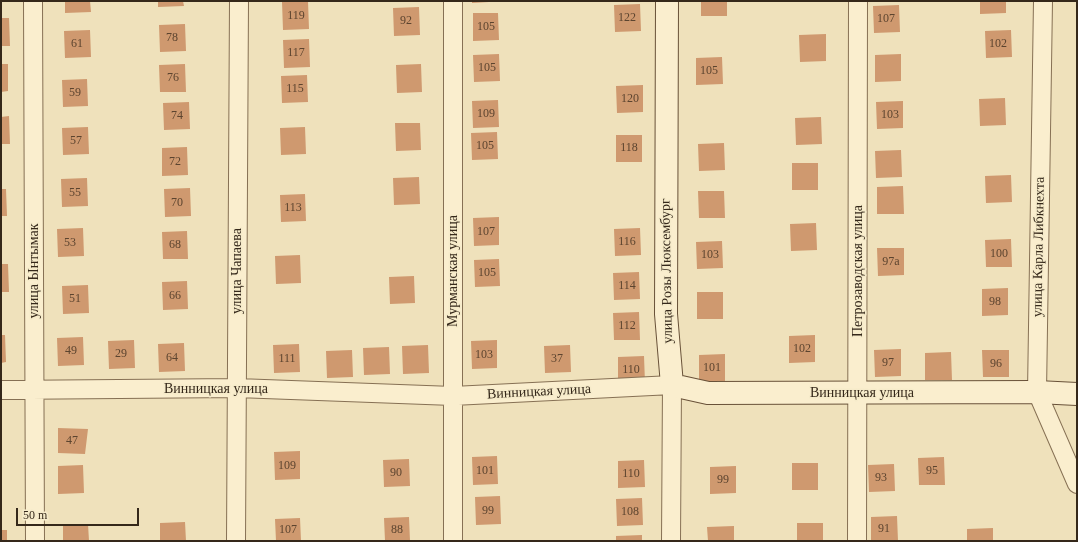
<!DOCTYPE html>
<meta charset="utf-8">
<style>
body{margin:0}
#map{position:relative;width:1078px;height:542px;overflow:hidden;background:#efe1bb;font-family:Georgia,serif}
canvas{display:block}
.frame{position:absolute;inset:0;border:2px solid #35281a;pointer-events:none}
.scale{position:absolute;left:16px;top:508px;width:123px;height:18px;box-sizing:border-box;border:2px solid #35281a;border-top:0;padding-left:5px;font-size:12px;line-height:14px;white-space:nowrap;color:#35281a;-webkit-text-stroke:3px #f6ebca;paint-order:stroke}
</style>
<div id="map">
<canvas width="1078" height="542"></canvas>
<div class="frame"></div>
<div class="scale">50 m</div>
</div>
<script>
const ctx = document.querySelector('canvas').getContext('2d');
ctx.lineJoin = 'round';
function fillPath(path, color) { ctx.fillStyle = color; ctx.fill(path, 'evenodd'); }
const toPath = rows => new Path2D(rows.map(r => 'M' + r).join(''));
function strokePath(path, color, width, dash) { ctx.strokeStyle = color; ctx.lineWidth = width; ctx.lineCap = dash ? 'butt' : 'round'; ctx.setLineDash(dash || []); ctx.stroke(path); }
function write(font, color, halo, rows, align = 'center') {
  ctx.font = font + ' Georgia,serif'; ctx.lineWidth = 3; ctx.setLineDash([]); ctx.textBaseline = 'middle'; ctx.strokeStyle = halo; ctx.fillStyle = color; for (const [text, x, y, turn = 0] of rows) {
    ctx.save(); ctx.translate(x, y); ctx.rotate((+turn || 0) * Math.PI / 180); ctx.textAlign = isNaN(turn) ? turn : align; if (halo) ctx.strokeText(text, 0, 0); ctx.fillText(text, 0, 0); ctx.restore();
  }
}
fillPath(toPath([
 [65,1,90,1,91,12,65,13],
 [158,1,183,1,184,6,158,7],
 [308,1,309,29,283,30,282,2],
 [472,1,489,1,489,2,472,3],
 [701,1,727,1,727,16,701,16],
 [980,1,1006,1,1006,13,980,14],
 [640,4,641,31,615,32,614,5],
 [899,5,900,32,874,33,873,6],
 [419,7,420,35,394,36,393,8],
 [473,13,498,13,499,40,473,41],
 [1,18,9,18,10,46,1,46],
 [185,24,186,51,160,52,159,25],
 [90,30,91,57,65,58,64,31],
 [1011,30,1012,57,986,58,985,31],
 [826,34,826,61,800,62,799,35],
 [309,39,310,67,284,68,283,40],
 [499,54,500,81,474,82,473,55],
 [901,54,901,81,875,82,875,55],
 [722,57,723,84,696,85,696,58],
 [1,64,8,64,8,91,1,92],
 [185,64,186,92,160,92,159,65],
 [421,64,422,92,397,93,396,65],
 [307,75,308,102,282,103,281,76],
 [87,79,88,106,63,107,62,80],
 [643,85,643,112,617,113,616,86],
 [1005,98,1006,125,980,126,979,99],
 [498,100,499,127,473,128,472,101],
 [903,101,903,128,877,129,876,102],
 [189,102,190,129,164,130,163,103],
 [9,116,10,144,1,144,1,117],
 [821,117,822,144,796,145,795,118],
 [395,123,420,123,421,150,396,151],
 [88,127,89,154,63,155,62,128],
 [305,127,306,154,281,155,280,128],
 [497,132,498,159,472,160,471,133],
 [616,135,642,135,642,162,616,162],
 [724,143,725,170,699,171,698,144],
 [187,147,188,175,162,176,162,148],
 [901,150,902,177,876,178,875,151],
 [792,163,818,163,818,190,792,190],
 [1011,175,1012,202,986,203,985,176],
 [419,177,420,204,394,205,393,178],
 [87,178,88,206,62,207,61,179],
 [903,186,904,214,877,214,877,187],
 [190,188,191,216,165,217,164,189],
 [1,189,6,189,7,216,1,216],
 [698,191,724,191,725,218,699,218],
 [305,194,306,221,281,222,280,195],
 [499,217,499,245,474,246,473,218],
 [816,223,817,250,791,251,790,224],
 [83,228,84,256,58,257,57,229],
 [640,228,641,255,615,256,614,229],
 [187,231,188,259,163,259,162,232],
 [1011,239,1012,267,986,267,985,240],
 [722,241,723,268,697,269,696,242],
 [877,248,904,248,904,275,878,276],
 [300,255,301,283,276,284,275,256],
 [499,259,500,286,475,287,474,260],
 [1,264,8,264,9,292,1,292],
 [639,272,640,299,614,300,613,273],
 [414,276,415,303,390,304,389,277],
 [187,281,188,309,163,310,162,282],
 [88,285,89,313,63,314,62,286],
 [1008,288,1008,315,982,316,982,289],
 [697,292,723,292,723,319,697,319],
 [639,312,640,340,614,340,613,313],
 [1,335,5,335,6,362,1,363],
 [815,335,815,362,789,363,789,336],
 [83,337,84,365,58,366,57,338],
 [134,340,135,368,109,369,108,341],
 [497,340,497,368,472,369,471,341],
 [184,343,185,371,159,372,158,344],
 [299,344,300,372,274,373,273,345],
 [428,345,429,373,403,374,402,346],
 [570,345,571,372,545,373,544,346],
 [389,347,390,374,364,375,363,348],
 [901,349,901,376,875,377,874,350],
 [352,350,353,377,327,378,326,351],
 [982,350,1009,350,1009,377,983,377],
 [951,352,952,380,925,380,925,353],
 [725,354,725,381,699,382,699,355],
 [644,356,645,383,618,384,618,357],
 [58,428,88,429,85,454,58,453],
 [300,451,300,479,275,480,274,452],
 [497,456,498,484,473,485,472,457],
 [944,457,945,485,919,485,918,458],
 [409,459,410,486,384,487,383,460],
 [644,460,645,487,618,488,618,461],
 [792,463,818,463,818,490,792,490],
 [894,464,895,491,869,492,868,465],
 [83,465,84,493,58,494,58,466],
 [736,466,736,493,710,494,710,467],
 [500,496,501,524,476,525,475,497],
 [642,498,643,525,617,526,616,499],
 [897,516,898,541,871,541,871,517],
 [409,517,410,541,385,541,384,518],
 [300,518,301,541,276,541,275,519],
 [185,522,186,541,160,541,160,523],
 [797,523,823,523,823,541,797,541],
 [88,524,89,541,63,541,63,525],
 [734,526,734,541,708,541,707,527],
 [993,528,993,541,967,541,967,529],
 [1,530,7,530,7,541,1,541],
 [642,535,642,541,616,541,616,536]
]), '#cf996f');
const street = toPath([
 [33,1,35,541],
 [1043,1,1037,392,1077,484],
 [1,390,237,388,453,396,672,385,671,541],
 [236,541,239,1],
 [453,541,453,1],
 [857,541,858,1]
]);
const secondary = toPath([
 [667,1,666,314,672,385,708,393,1037,392,1077,394]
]);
strokePath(street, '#867054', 20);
strokePath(secondary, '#685138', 24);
strokePath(street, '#faeece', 18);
strokePath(secondary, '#faeece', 22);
write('12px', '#5c442f', null, [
 ["119",296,16],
 ["122",627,18],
 ["107",886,19],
 ["92",406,21],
 ["105",486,27],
 ["78",172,38],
 ["61",77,44],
 ["102",998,44],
 ["117",296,53],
 ["105",487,68],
 ["105",709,71],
 ["76",173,78],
 ["115",295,89],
 ["59",75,93],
 ["120",630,99],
 ["109",486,114],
 ["103",890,115],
 ["74",177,116],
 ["57",76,141],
 ["105",485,146],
 ["118",629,148],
 ["72",175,162],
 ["55",75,193],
 ["70",177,203],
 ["113",293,208],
 ["107",486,232],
 ["116",627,242],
 ["53",70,243],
 ["68",175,245],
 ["100",999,254],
 ["103",710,255],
 ["97а",891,262],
 ["105",487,273],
 ["114",627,286],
 ["66",175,296],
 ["51",75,299],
 ["98",995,302],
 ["112",627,326],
 ["102",802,349],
 ["49",71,351],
 ["29",121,354],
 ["103",484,355],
 ["64",172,358],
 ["111",287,359],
 ["37",557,359],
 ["97",888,363],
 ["96",996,364],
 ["101",712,368],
 ["110",631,370],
 ["47",72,441],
 ["109",287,466],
 ["101",485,471],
 ["95",932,471],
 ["90",396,473],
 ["110",631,474],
 ["93",881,478],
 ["99",723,480],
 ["99",488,511],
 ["108",630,512],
 ["91",884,529],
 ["107",288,530],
 ["88",397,530]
]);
write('14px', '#35281a', '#f6ebca', [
 ["улица Карла Либкнехта",1039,247,-89],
 ["улица Ынтымак",34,271,-90],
 ["улица Чапаева",237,271,-90],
 ["Мурманская улица",453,271,-90],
 ["улица Розы Люксембург",667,271,-91],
 ["Петрозаводская улица",858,271,-90],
 ["Винницкая улица",216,389],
 ["Винницкая улица",539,392,-3],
 ["Винницкая улица",862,393]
]);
</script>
